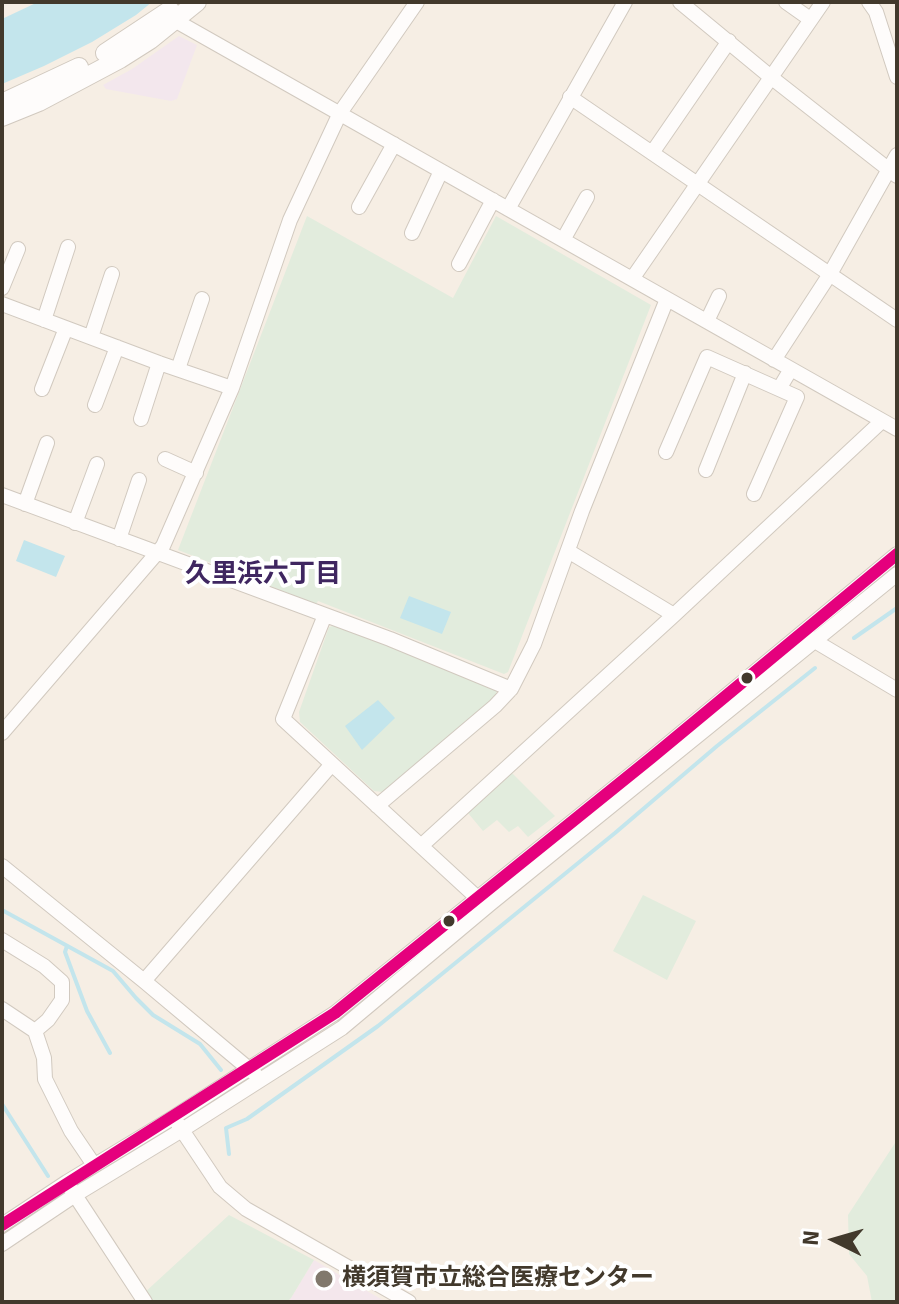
<!DOCTYPE html>
<meta charset="utf-8">
<style>
body{margin:0}
#map{position:relative;width:899px;height:1304px;overflow:hidden;background:#f6eee4;font-family:Signika,sans-serif}
canvas{display:block}
.frame{position:absolute;inset:0;border:4px solid #42392c;pointer-events:none}
.north{position:absolute;left:795px;top:1200px;width:80px;height:80px;-webkit-text-stroke:6px #fff;paint-order:stroke;rotate:275deg;font-size:22px;font-weight:700;line-height:32px;text-align:center;color:#42392c}
.north::after{content:'';display:block;margin:auto;width:28px;height:36px;background:#42392c;clip-path:polygon(50% 0,100% 100%,50% 72%,0 100%)}
</style>
<div id="map">
<canvas width="899" height="1304"></canvas>
<div class="frame"></div>
<div class="north">N</div>
</div>
<script>
const ctx = document.querySelector('canvas').getContext('2d');
ctx.lineJoin = 'round';
function fillPath(path, color) { ctx.fillStyle = color; ctx.fill(path, 'evenodd'); }
const toPath = rows => new Path2D(rows.map(r => 'M' + r).join(''));
function strokePath(path, color, width, dash) { ctx.strokeStyle = color; ctx.lineWidth = width; ctx.lineCap = dash ? 'butt' : 'round'; ctx.setLineDash(dash || []); ctx.stroke(path); }
function write(font, color, halo, rows, align = 'center') {
  ctx.font = font + ' Signika,"Noto Sans JP",sans-serif'; ctx.lineWidth = 8; ctx.setLineDash([]); ctx.textBaseline = 'middle'; ctx.strokeStyle = halo; ctx.fillStyle = color; for (const [text, x, y, turn = 0] of rows) {
    ctx.save(); ctx.translate(x, y); ctx.rotate((+turn || 0) * Math.PI / 180); ctx.textAlign = isNaN(turn) ? turn : align; if (halo) ctx.strokeText(text, 0, 0); ctx.fillText(text, 0, 0); ctx.restore();
  }
}
fillPath(toPath([
 [179,36,197,45,177,99,171,101,106,89,103,85,132,69]
]), '#f3e7ed');
fillPath(toPath([
 [314,1260,386,1302,287,1302,291,1298]
]), '#f4e7ec');
fillPath(toPath([
 [307,216,453,298,496,216,651,305,508,672,504,674,318,601,316,604,178,550],
 [336,625,495,687,497,695,383,792,374,791,300,722,299,712,329,627],
 [512,773,555,816,528,837,518,826,509,832,497,820,483,831,468,813],
 [643,895,696,921,667,980,613,951],
 [897,1140,897,1302,872,1302,867,1276,849,1254,848,1215],
 [229,1215,314,1260,291,1298,287,1302,150,1302,143,1294]
]), '#e2ecdd');
fillPath(toPath([
 [38,2,152,2,136,15,92,42,44,66,2,84,2,19],
 [24,540,65,556,56,577,16,561],
 [409,596,451,612,442,634,400,618],
 [378,700,395,718,362,750,345,726]
]), '#c3e5ec');
strokePath(toPath([
 [854,638,897,608],
 [2,910,113,971,136,998,153,1015,200,1044,221,1070],
 [67,946,65,952,87,1011,110,1053],
 [2,1104,48,1176],
 [229,1154,226,1128,247,1119,378,1026,615,833,717,746,815,668]
]), '#c3e5ec', 4);
const minor = toPath([
 [680,2,772,78,897,176],
 [786,2,810,19],
 [869,2,876,12,897,77],
 [176,21,897,429],
 [570,97,897,320],
 [652,153,729,41],
 [359,207,394,144],
 [508,209,625,2],
 [412,233,441,171],
 [563,240,587,197],
 [459,264,493,200],
 [632,279,823,2],
 [2,288,18,249],
 [2,304,159,363,232,388],
 [44,320,68,247],
 [707,321,719,296],
 [91,337,112,274],
 [774,360,830,274,897,155],
 [178,369,202,299],
 [42,389,66,328],
 [95,405,117,347],
 [141,419,159,363],
 [666,452,707,357,779,389],
 [165,459,196,473],
 [706,470,745,373],
 [754,494,797,397,779,389,791,369],
 [2,495,390,639,511,689],
 [25,504,47,443],
 [75,523,97,464],
 [119,539,139,480],
 [568,551,674,615],
 [325,615,283,719,484,904],
 [808,637,897,690],
 [2,733,163,546,232,388,290,220,340,113,417,2],
 [377,806,495,706,511,689,534,644,582,511,667,299],
 [421,846,674,615,882,421],
 [2,866,144,981,255,1074],
 [2,940,44,966,62,982,62,1000,48,1020,35,1031],
 [144,981,332,764],
 [2,1009,35,1031,44,1058,45,1079,71,1131,94,1165],
 [178,1124,220,1187,246,1209,409,1302],
 [71,1189,145,1302],
 [2,1225,67,1182,174,1117,335,1013,651,758,897,554],
 [2,1244,75,1195,182,1130,342,1028,490,904,897,574]
]);
const major = toPath([
 [105,53,170,10],
 [2,103,79,67],
 [2,117,39,102,120,59,150,40,197,2]
]);
strokePath(minor, '#d1c9bf', 16);
strokePath(major, '#d1c9bf', 20);
strokePath(minor, '#fefcfb', 14);
strokePath(major, '#fefcfb', 18);
strokePath(toPath([
 [2,1225,335,1013,651,758,897,554]
]), '#e5007d', 12);
for (const [x, y, r, color] of [
 [747,678,7,"#42392c"],
 [449,921,7,"#42392c"],
 [324,1279,10,"#81786c"]
]) { const dot = new Path2D(); dot.arc(x, y, r, 0, 2 * Math.PI); ctx.fillStyle = color; ctx.fill(dot); strokePath(dot, '#fff', 3); }
write('bold 24px', '#42392c', '#fff', [
 ["横須賀市立総合医療センター",342,1279]
], 'left');
write('bold 26px', '#3f2660', '#fff', [
 ["久里浜六丁目",263,575]
]);
</script>
